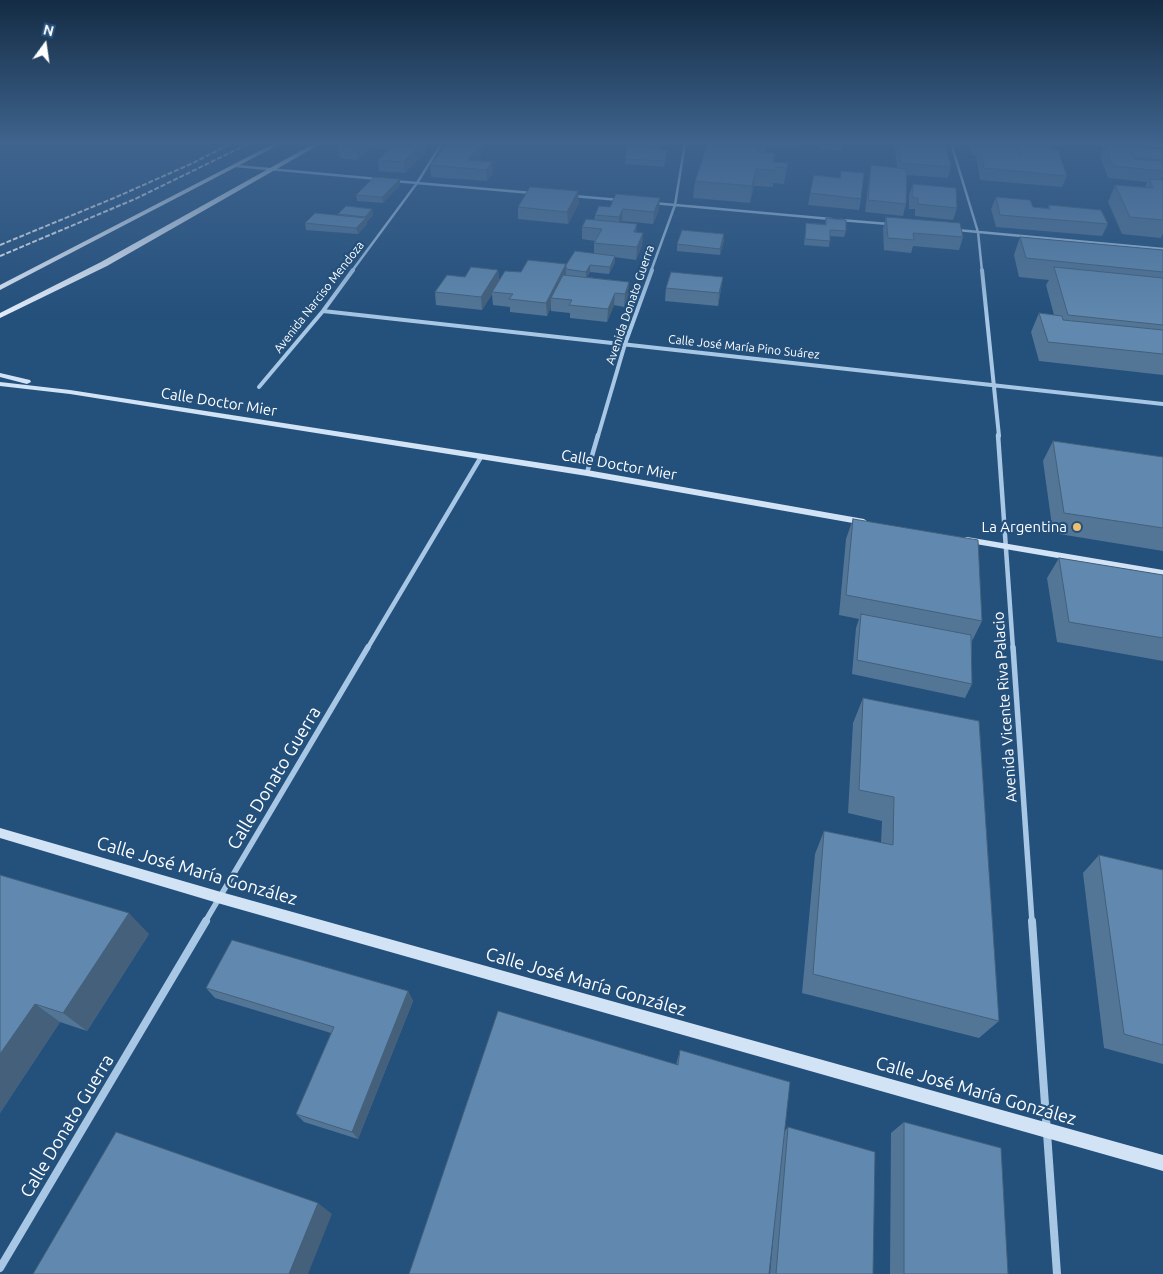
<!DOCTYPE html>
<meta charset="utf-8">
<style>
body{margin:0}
#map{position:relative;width:1163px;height:1274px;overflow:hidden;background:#24507c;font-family:Ubuntu,sans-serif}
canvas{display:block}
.north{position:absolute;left:20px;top:20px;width:50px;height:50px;-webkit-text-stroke:4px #24507c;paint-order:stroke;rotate:14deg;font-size:14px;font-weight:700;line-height:20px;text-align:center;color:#fff}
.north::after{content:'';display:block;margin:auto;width:18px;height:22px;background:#fff;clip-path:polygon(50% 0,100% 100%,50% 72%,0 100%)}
</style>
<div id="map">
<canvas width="1163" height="1274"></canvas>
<div class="north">N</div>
</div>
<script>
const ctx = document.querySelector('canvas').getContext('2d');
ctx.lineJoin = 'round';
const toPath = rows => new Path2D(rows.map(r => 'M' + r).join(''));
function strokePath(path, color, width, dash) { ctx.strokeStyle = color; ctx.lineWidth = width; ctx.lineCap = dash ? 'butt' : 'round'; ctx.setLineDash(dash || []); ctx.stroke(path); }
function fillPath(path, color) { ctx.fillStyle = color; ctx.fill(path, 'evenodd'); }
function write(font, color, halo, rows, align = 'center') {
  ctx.font = font + ' Ubuntu,sans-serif'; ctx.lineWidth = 4.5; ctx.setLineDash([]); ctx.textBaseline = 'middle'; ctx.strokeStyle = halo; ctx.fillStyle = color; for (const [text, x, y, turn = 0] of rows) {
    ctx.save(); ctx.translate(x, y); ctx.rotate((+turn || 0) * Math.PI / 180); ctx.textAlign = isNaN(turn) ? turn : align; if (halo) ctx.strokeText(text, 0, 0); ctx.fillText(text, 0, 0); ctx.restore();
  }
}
strokePath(toPath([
 [951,143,978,232,982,271],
 [1040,143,1163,145],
 [236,166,378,179],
 [394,181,532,193],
 [573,196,620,200],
 [653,203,831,219],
 [840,220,889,224],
 [957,230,1163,249],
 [352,271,417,183,442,143],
 [651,271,675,205,685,143]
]), '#a7c7e5', 2.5);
strokePath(toPath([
 [982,270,999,436],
 [323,311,1163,404],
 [259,387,323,311,353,270],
 [598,436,625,344,652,270]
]), '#a7c7e5', 4);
strokePath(toPath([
 [998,435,1013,649],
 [587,473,598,435],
 [367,649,481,457]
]), '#a7c7e5', 4.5);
strokePath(toPath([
 [1013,647,1032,922],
 [205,922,368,647]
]), '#a7c7e5', 5.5);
strokePath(toPath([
 [1032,921,1057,1274],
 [0,1268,206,921]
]), '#a7c7e5', 8);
fillPath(toPath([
 [0,373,30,380,31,382,27,384,0,377,0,373],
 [0,382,70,390,587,470,864,519,868,522,864,525,587,476,70,394,0,386,0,382],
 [967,537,1163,570,1163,576,964,542,963,540,964,538,967,537],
 [0,828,221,892,1163,1155,1163,1171,221,904,0,838,0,828]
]), '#d1e3f5');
fillPath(toPath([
 [275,143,282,143,0,290,0,285,275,143],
 [315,143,322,143,107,266,0,318,0,313,101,262,315,143]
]), '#e8f1fd');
strokePath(toPath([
 [0,245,114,198,193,163,232,143],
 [0,256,135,199,250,143]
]), '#fff', 2, [5, 2]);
fillPath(toPath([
 [342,143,428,143,426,145,425,145,426,152,405,173,379,171,378,160,388,150,369,148,357,160,340,158,337,147],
 [449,143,486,143,483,147,481,147,481,156,477,161,492,162,493,173,487,181,431,177,430,165],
 [628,143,660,143,660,149,667,155,664,167,625,164,625,159],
 [738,143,797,143,797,148,767,147,766,152,774,162,788,163,784,184,773,183,773,187,754,186,750,203,693,198,695,181,738,144],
 [819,143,842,143,841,151,819,149],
 [894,143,945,143,951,167,948,178,907,175,906,204,903,216,865,212,869,177,871,165,897,168],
 [969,143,1024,143,1025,145,1035,145,1036,143,1051,143,1052,144,1050,150,1067,176,1062,187,980,180,976,156,972,155],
 [1015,144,1018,144,1019,153,1017,147],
 [1105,145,1129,148,1130,146,1163,160,1163,176,1161,180,1163,180,1163,233,1161,238,1122,234,1108,202,1115,185,1145,187,1147,182,1108,178,1100,156],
 [913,184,957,208,953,220,915,216,915,209,909,209,909,195],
 [400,185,383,203,357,201,356,195],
 [810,193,861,199,859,210,808,205],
 [996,197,1033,207,1048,208,1049,205,1108,224,1102,236,996,227,991,209],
 [579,203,568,224,518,219,518,207],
 [610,207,659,210,653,224,622,221,622,223,637,224,637,232,643,233,642,245,636,260,615,257,615,262,609,274,590,272,587,277,629,282,629,294,624,307,614,305,607,322,570,318,570,313,551,311,551,307,547,316,510,312,510,307,493,305,492,294,482,310,436,305,435,292,465,277,498,270,499,281,521,272,566,264,566,265,594,253,594,243,595,241,582,239,582,227,594,220,595,215],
 [372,209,373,215,367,221,367,224,358,234,306,230,305,223,338,215,338,214],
 [886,217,963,237,959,250,913,246,911,253,884,250,883,229],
 [826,218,846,231,844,237,830,236,829,247,804,245,806,223,825,224],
 [1020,237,1163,250,1163,375,1039,361,1031,332,1039,313,1054,315,1046,285,1049,280,1019,277,1014,255],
 [724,240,720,255,677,251,677,244],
 [723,277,718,306,665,301,666,288],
 [1053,441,1163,457,1163,551,1053,533,1043,461],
 [853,519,982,621,972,641,972,684,965,698,852,674,856,628,859,619,839,615,846,539],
 [1059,558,1163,575,1163,661,1057,642,1047,578],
 [863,698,999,1021,979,1038,802,993,815,854,824,831,881,843,882,821,848,813,853,723],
 [1099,855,1163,870,1163,1064,1104,1048,1083,873],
 [0,875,149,934,87,1031,60,1022,0,1113],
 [206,988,408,991,413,1001,358,1139,304,1122,296,1114,331,1033,215,998],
 [680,1050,784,1132,788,1127,873,1274,770,1274,776,1208,676,1065],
 [904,1122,1008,1274,890,1274,891,1133]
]), '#537696');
fillPath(toPath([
 [362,143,369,143,369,148,357,160,355,148],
 [422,143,424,143,426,152,405,173,403,162],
 [480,145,481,156,471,168,468,160],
 [492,162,493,173,487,181,486,170],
 [756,169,754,186,750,203,752,186],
 [400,179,400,185,383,203,382,197],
 [578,191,579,203,568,224,567,212],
 [660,198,659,210,653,224,654,212],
 [372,209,373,215,367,221,367,224,358,234,356,228,365,219,365,217],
 [623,209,622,221,619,229,619,217],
 [637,224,637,236,634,232],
 [643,233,642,245,636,260,637,247],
 [724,234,724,240,720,255,720,249],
 [615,256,615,262,609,274,610,267],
 [566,264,566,276,551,298,551,307,547,316,546,303],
 [590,265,590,272,586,278,586,272],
 [498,270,499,283,492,292,492,294,482,310,481,297],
 [723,277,721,289,718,306,719,293],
 [629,282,629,294,624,307,625,294],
 [615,293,614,305,607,322,608,309],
 [129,913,149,934,87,1031,63,1013],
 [408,991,413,1001,358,1139,352,1132],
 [35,1004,60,1022,0,1113,0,1054],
 [318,1203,332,1214,308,1274,289,1274]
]), '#44607a');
const building = toPath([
 [342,143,362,143,355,148,337,147,342,143],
 [395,143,422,143,403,162,378,160,395,143],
 [449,143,480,145,468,160,492,162,486,170,430,165,449,143],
 [628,143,660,143,659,147,643,146,642,148,667,150,665,161,625,159,628,143],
 [708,143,758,146,757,152,775,153,773,162,788,163,787,168,776,167,775,170,756,169,752,186,695,181,708,143],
 [740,143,752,143,752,145,740,144,740,143],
 [820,143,842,143,842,145,820,143],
 [898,143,945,143,951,167,901,163,898,143],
 [975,143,1024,143,1025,145,1041,146,1042,149,1058,150,1067,176,984,168,980,144,975,144,975,143],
 [1015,144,1018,144,1020,156,1015,144],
 [1040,143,1051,143,1052,144,1041,144,1040,143],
 [1105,145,1129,147,1134,159,1160,161,1163,166,1163,171,1113,166,1105,145],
 [1130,146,1163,149,1163,160,1135,157,1130,146],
 [871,165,907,169,906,204,868,200,871,165],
 [841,171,864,173,861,199,810,193,814,175,840,178,841,171],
 [374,177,400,179,382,197,356,195,374,177],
 [1149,179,1163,180,1163,220,1130,217,1115,185,1153,188,1149,179],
 [913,184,956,188,957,208,918,204,918,198,912,197,913,184],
 [530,187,578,191,567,212,518,207,530,187],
 [616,194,660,198,654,212,623,209,619,217,595,215,599,206,610,207,616,194],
 [996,197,1030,200,1033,207,1050,209,1049,205,1101,210,1108,224,1000,215,996,197],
 [346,206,372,209,365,217,338,214,346,206],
 [315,213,366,218,356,228,305,223,315,213],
 [886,217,960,223,963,237,913,233,914,240,888,238,886,217],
 [826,218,846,220,846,231,830,230,830,241,805,239,806,223,826,225,826,218],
 [586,219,637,224,634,232,643,233,637,247,594,243,602,229,582,227,586,219],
 [682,230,724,234,720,249,677,244,682,230],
 [1020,237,1163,250,1163,272,1026,258,1020,237],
 [575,251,615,256,610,267,590,265,586,272,566,269,566,265,575,251],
 [528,260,566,264,546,303,509,299,513,294,492,292,505,271,521,272,528,260],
 [471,267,498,270,481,297,435,292,447,275,465,277,471,267],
 [1054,267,1163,278,1163,325,1068,315,1054,267],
 [671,272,723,277,719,293,666,288,671,272],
 [563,275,629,282,625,294,615,293,608,309,569,305,572,300,551,298,563,275],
 [1039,313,1062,316,1063,320,1163,330,1163,354,1048,342,1039,313],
 [1053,441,1163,457,1163,528,1064,513,1053,441],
 [853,519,978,540,982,621,846,595,853,519],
 [1059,558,1163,575,1163,638,1069,622,1059,558],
 [861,614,971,635,972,684,857,660,861,614],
 [863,698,979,721,999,1021,813,974,824,831,893,845,894,797,859,790,863,698],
 [1099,855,1163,870,1163,1045,1124,1034,1099,855],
 [0,875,129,913,63,1013,35,1004,0,1054,0,875],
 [232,940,408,991,352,1132,296,1114,334,1027,206,988,232,940],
 [498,1011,678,1065,680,1050,790,1082,769,1274,409,1274,498,1011],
 [904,1122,1001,1148,1008,1274,904,1274,904,1122],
 [788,1127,875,1152,873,1274,776,1274,788,1127],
 [116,1132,318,1203,289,1274,33,1274,116,1132]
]);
fillPath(building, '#6189af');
strokePath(building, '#44607a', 1);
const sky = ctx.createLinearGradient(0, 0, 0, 321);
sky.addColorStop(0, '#142c44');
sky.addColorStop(0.45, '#3f648e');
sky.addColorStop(1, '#3f648e00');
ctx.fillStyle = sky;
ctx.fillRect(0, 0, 1163, 321);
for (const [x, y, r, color] of [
 [1077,527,5,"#efc06b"]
]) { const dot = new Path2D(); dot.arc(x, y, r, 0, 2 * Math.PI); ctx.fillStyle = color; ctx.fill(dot); strokePath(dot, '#24507c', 2); }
write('12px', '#fff', '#24507c', [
 ["Avenida Narciso Mendoza",319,297,-52],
 ["Avenida Donato Guerra",630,305,-71],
 ["Calle José María Pino Suárez",744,347,6]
]);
write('15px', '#fff', '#24507c', [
 ["Calle Doctor Mier",219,402,9],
 ["Calle Doctor Mier",619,465,10],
 ["Avenida Vicente Riva Palacio",1005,707,-94]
]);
write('15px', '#fff', '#24507c', [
 ["La Argentina",1067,527]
], 'right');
write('18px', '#fff', '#24507c', [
 ["Calle Donato Guerra",274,778,-59],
 ["Calle José María González",197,871,16],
 ["Calle José María González",586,982,16],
 ["Calle José María González",976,1091,16],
 ["Calle Donato Guerra",67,1126,-59]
]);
</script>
